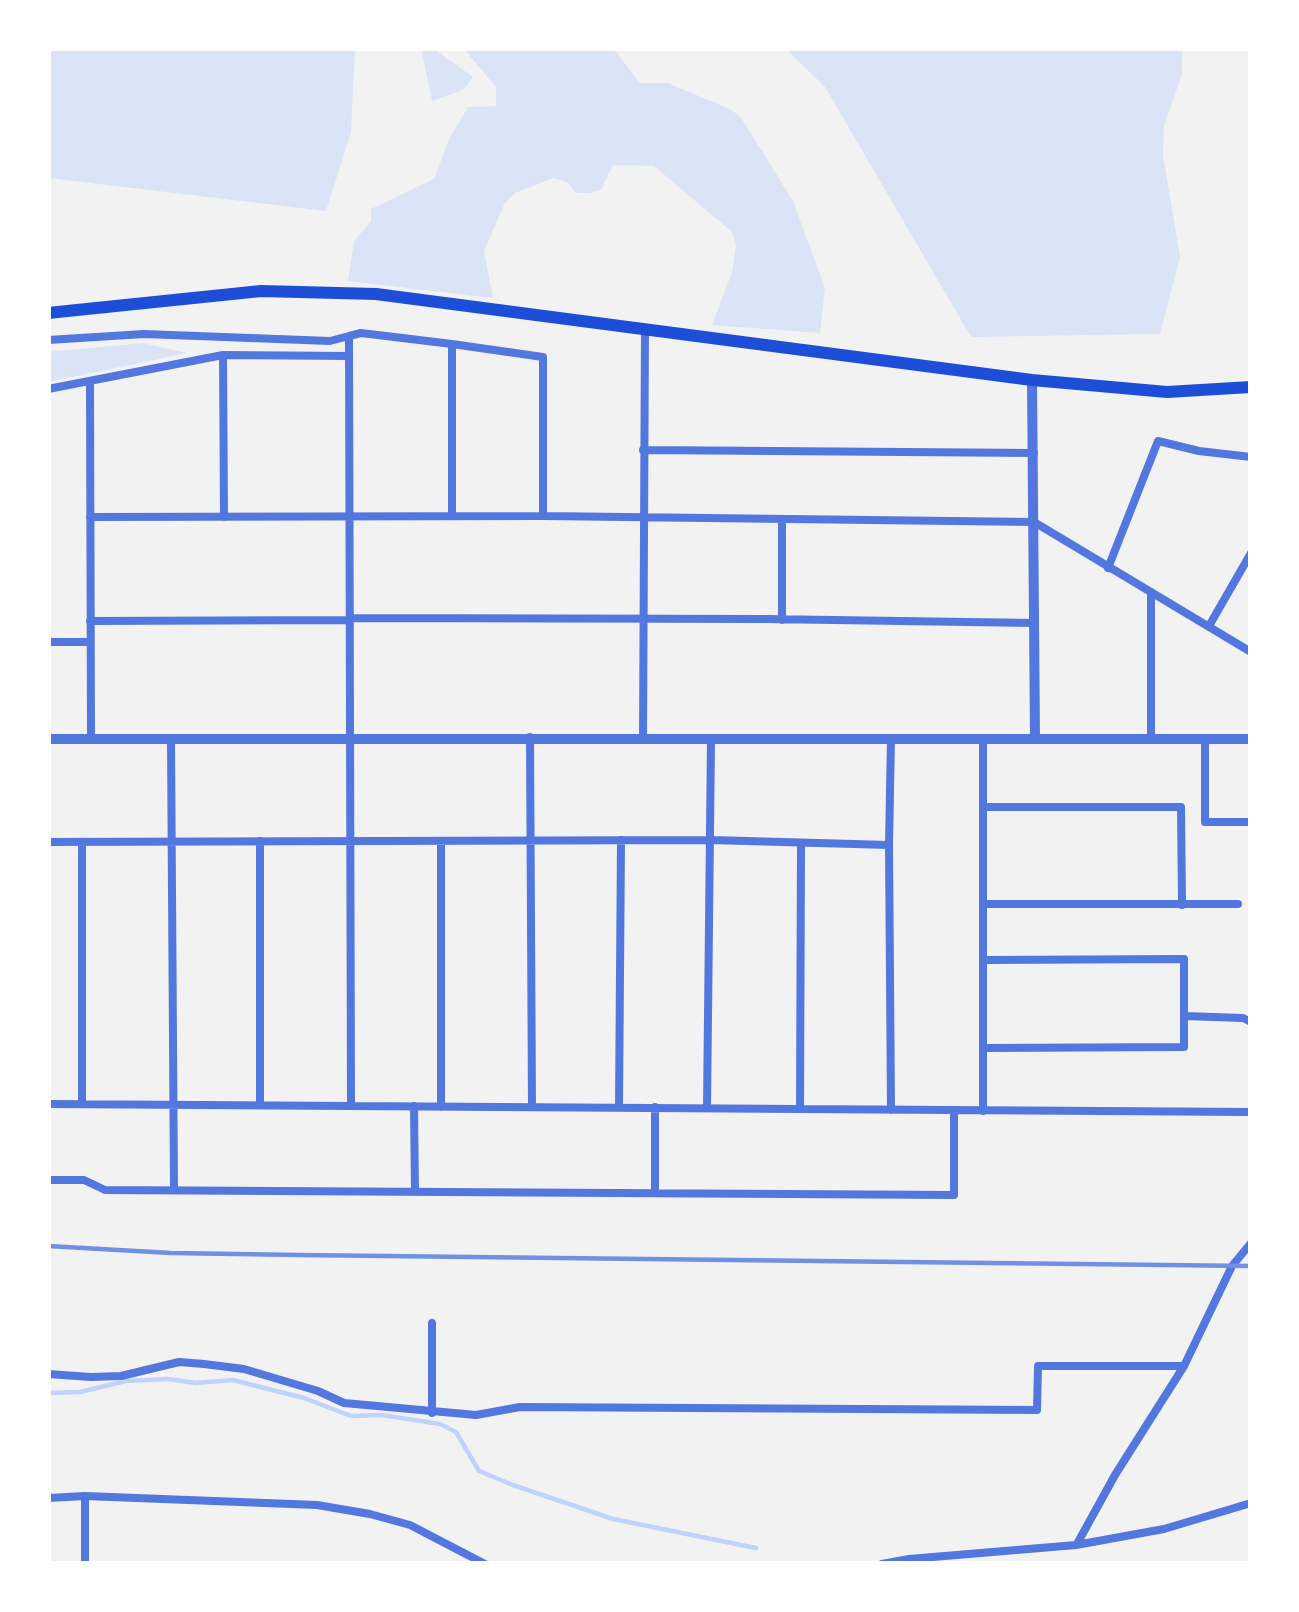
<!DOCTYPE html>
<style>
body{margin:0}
#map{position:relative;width:1299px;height:1612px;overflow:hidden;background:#f2f2f2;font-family:"IBM Plex Sans",sans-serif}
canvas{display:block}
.frame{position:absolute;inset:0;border:51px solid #fff;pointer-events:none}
</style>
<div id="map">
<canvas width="1299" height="1612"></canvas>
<div class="frame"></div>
</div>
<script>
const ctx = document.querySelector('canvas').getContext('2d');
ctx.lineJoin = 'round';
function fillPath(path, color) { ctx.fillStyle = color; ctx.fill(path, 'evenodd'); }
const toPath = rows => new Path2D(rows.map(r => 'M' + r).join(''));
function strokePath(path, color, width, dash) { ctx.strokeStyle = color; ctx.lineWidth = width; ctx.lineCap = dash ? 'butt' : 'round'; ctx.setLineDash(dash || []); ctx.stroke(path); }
fillPath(toPath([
 [48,48,355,48,351,132,326,211,48,178],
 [427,48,433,48,473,77,463,90,432,101,422,52],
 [463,48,613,48,640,83,668,83,732,110,742,119,793,201,825,288,820,333,712,325,732,272,736,245,732,232,654,166,613,165,601,190,589,193,576,193,568,183,554,178,515,193,505,203,484,251,493,298,348,281,354,241,371,221,371,209,434,179,449,139,468,107,496,106,496,87],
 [785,48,1182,48,1182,74,1164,126,1163,155,1180,257,1160,334,971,337,825,87],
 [143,343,187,353,48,382,48,352]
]), '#dbe4f7');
strokePath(toPath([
 [48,1393,80,1392,126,1381,168,1379,196,1383,233,1380,304,1398,351,1416,382,1415,440,1424,456,1432,479,1471,513,1485,613,1519,756,1548]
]), '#bfd3fe', 4.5);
strokePath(toPath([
 [349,336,361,333,452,344,452,516],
 [48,340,144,334,330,341,349,336,351,1106],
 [452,344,543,357,543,516],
 [223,355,224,517],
 [90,381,91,739],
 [48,389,223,355,349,356],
 [643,450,1034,453],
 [90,517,543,516,1034,522,1251,652],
 [782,519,782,620],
 [1108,568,1158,441,1199,451,1251,457],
 [350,618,767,619,1034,623],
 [90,621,350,620],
 [1209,626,1251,553],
 [48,642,90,642],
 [530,737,532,1107],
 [643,739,645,328],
 [983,739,983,1111],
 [1205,739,1205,822,1251,822],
 [171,740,174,1190],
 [1151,740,1151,592],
 [983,807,1181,807,1182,905],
 [260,841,260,1105],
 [48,842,711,840,889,845,891,1110],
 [82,842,82,1104],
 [889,845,891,738],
 [983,904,1238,904],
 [1184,1016,1243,1018,1251,1022],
 [984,1048,1184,1047,1184,959,984,960],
 [48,1104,1251,1112],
 [414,1106,415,1192],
 [441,1107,441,841],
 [619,1107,621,840],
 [707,1108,711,739],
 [800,1109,801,844],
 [48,1180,84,1180,105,1190,954,1195,954,1110],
 [655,1193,655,1107],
 [48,1374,91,1377,121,1376,179,1362,204,1364,244,1369,318,1391,344,1403,476,1415,520,1407,1037,1410,1038,1366,1184,1366],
 [432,1413,432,1323],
 [48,1498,85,1496,317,1505,370,1514,410,1525,485,1564],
 [1077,1544,1115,1475,1184,1366,1232,1266,1251,1243],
 [85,1564,85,1496],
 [882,1564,909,1559,1076,1545,1164,1529,1251,1503]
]), '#5277de', 8);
strokePath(toPath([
 [1032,380,1035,739],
 [48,739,1251,739]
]), '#5277de', 10);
strokePath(toPath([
 [48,313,261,291,376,294,1032,380,1167,392,1251,387]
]), '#1d4ed8', 12);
strokePath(toPath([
 [48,1246,171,1253,299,1255,1251,1266]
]), '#7290e2', 4.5);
</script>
